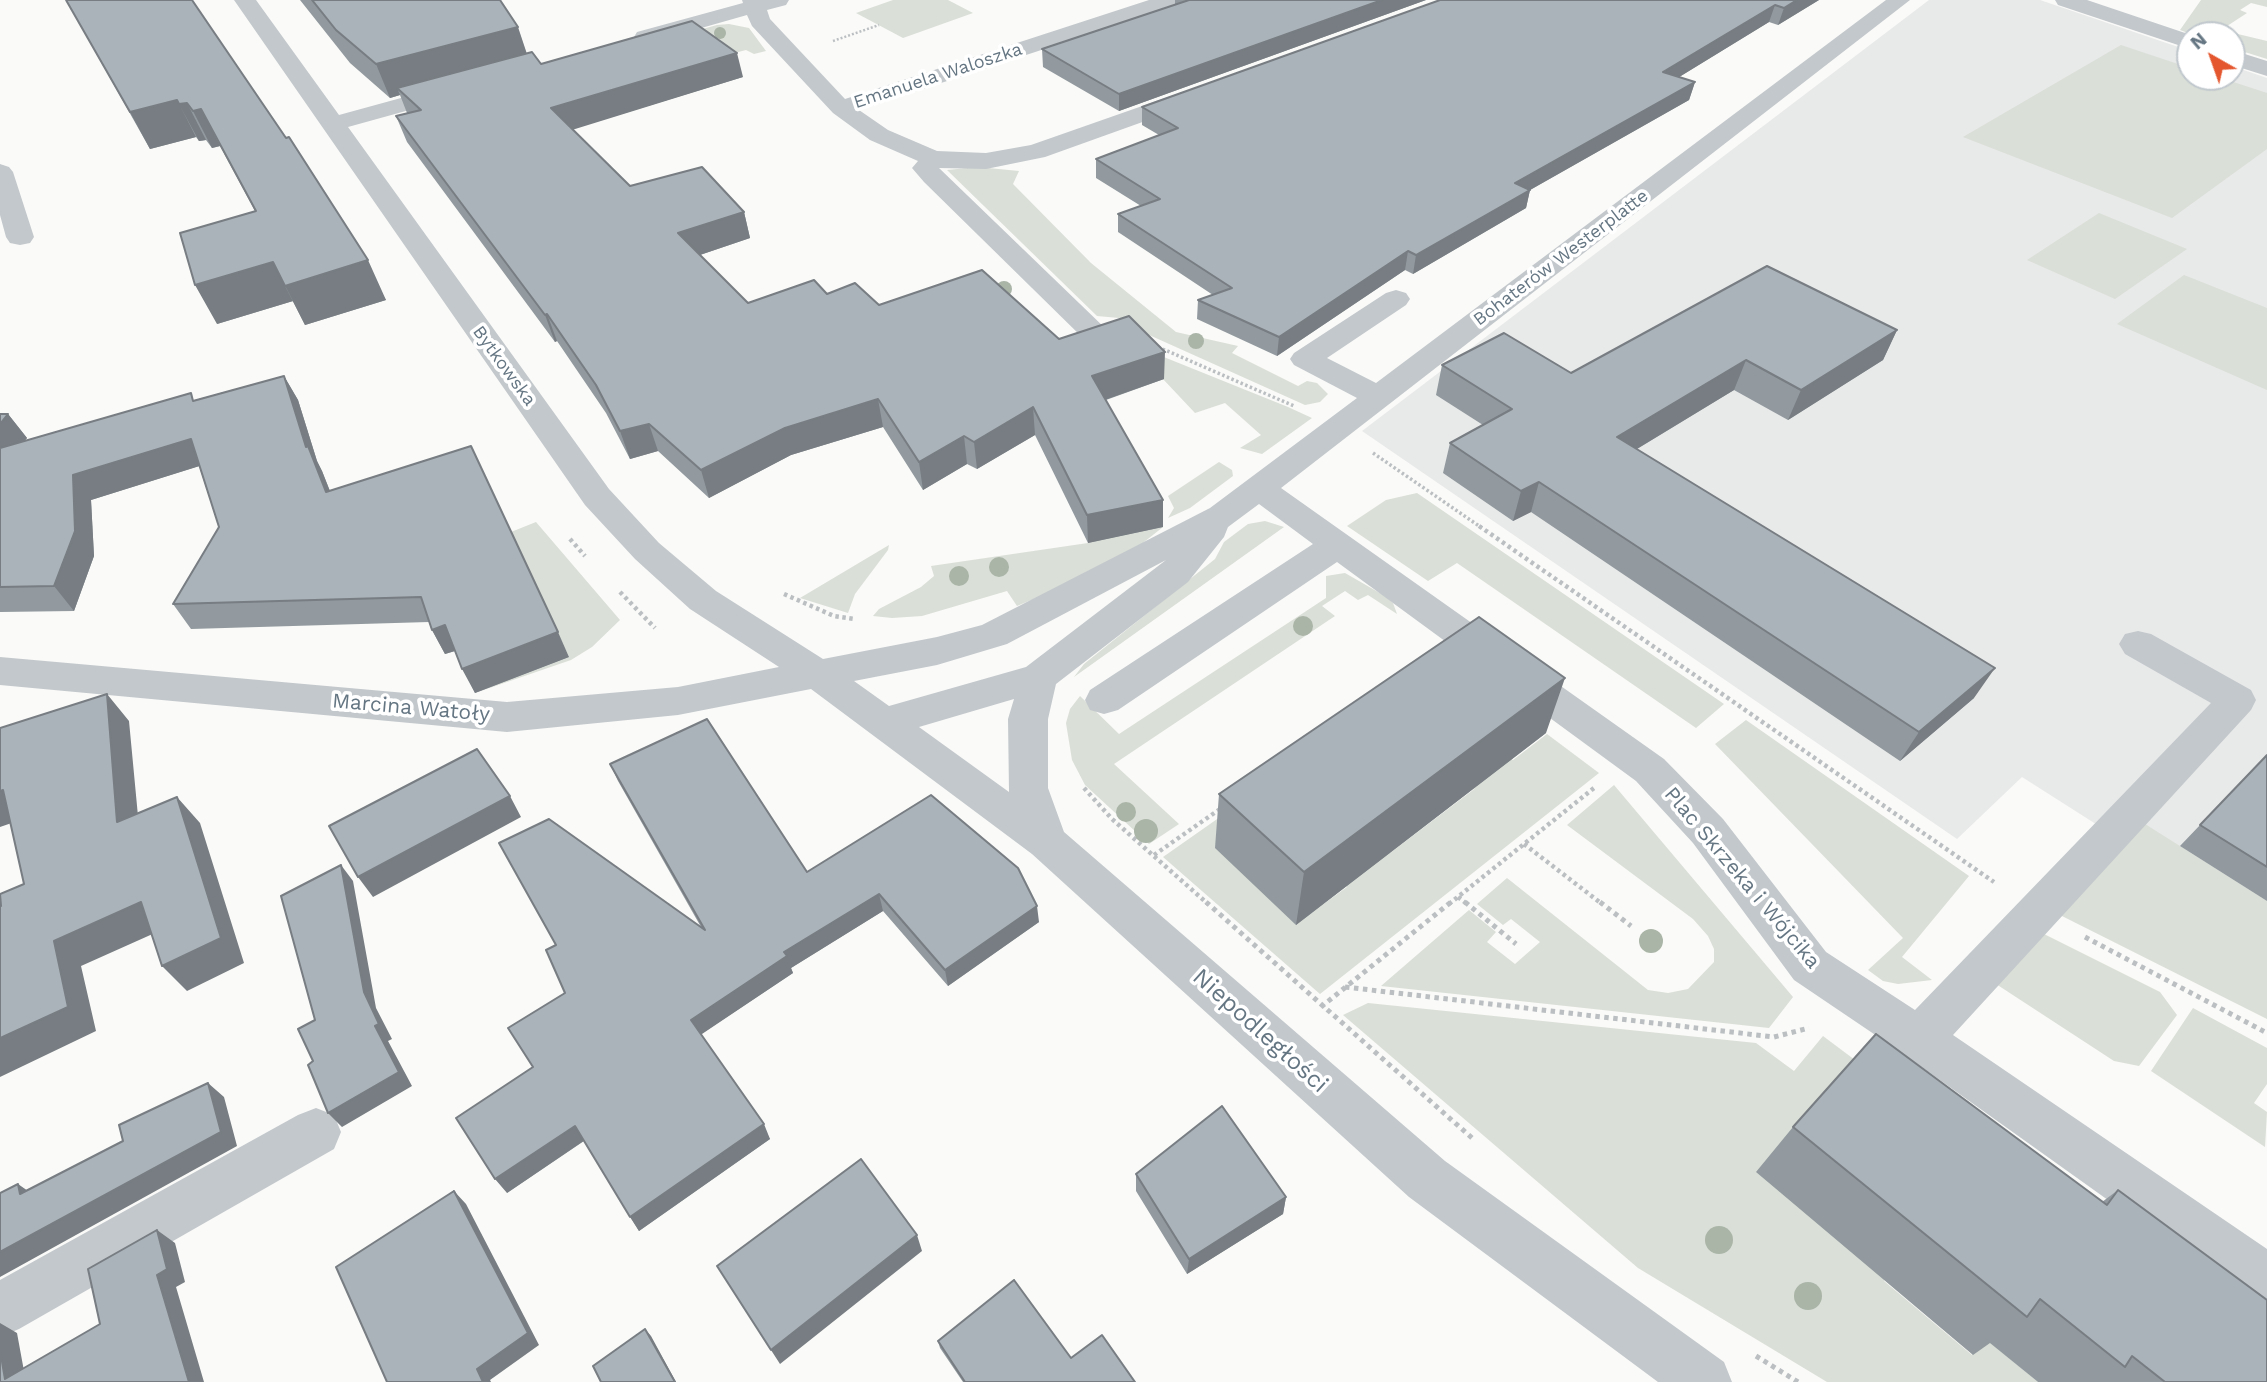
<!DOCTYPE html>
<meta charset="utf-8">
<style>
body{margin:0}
#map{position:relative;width:2267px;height:1382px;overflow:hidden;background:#fafaf8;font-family:"Work Sans",sans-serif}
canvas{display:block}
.north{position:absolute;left:2176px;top:21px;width:70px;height:70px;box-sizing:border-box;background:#fff;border:2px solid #c1c8cd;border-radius:50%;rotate:320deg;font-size:19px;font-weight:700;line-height:28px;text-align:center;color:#657683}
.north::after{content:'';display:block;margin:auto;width:24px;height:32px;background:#e4572e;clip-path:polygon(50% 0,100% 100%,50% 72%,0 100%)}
</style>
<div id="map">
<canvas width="2267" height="1382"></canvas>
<div class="north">N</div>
</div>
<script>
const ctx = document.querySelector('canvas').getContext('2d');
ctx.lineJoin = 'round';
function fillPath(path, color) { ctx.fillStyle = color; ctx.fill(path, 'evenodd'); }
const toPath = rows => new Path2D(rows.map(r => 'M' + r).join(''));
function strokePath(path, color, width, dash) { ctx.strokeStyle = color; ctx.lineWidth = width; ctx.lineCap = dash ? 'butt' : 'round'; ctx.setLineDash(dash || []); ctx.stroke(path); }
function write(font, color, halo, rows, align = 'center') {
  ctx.font = font + ' "Work Sans",sans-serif'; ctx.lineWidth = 7; ctx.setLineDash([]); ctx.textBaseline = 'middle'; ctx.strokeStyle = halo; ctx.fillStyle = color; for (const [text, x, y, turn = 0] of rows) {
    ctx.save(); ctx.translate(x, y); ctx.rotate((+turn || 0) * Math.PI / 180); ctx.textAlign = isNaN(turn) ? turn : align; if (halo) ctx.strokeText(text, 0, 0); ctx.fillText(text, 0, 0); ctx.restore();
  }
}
fillPath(toPath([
 [1929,0,2040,0,2190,51,2190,77,2232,77,2232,66,2267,78,2267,933,2022,777,1957,839,1362,431]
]), '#e8e9e9');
fillPath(toPath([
 [893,0,948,0,973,13,903,38,856,13],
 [2201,0,2267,0,2267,7,2251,3,2240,10,2247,13,2221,30,2267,41,2267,59,2232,48,2232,35,2193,35,2180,30],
 [729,24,749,28,766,51,754,54,746,50,723,56,495,87,717,25],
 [2121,45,2190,68,2190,77,2218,77,2267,93,2267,149,2172,218,1963,137],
 [978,167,1019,171,1013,184,1091,263,1176,332,1238,346,1232,353,1298,386,1307,381,1317,383,1328,394,1320,402,1305,405,1138,330,1119,318,1097,316,947,170],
 [2099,213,2187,249,2115,299,2027,260],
 [2184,275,2267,308,2267,390,2117,324],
 [1129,343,1288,407,1312,418,1262,454,1240,448,1261,435,1225,403,1195,413],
 [1219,462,1232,470,1233,476,1190,508,1168,518,1174,508,1168,496],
 [1417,493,1724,704,1696,728,1457,563,1428,581,1347,526,1386,500],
 [1265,521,1284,527,1074,677,1084,664,1215,559,1224,542,1248,524],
 [536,522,620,620,592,647,571,660,475,693,569,657,511,532],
 [1163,527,1134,550,1065,586,1017,606,1007,591,922,616,892,618,873,616,879,609,921,587,934,576,931,566,1088,543],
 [889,545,888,550,855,594,848,613,800,598],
 [1345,573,1385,596,1393,603,1397,614,1368,595,1358,600,1345,591,1322,606,1335,616,1114,764,1179,824,1149,844,1085,785,1072,760,1066,723,1070,709,1080,696,1119,734,1326,598,1326,576],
 [1746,720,1969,876,1902,957,1932,980,1898,984,1883,981,1868,970,1903,938,1715,744],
 [1547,734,1599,773,1320,994,1163,857,1240,803,1296,924,1347,887,1338,878,1381,845,1390,853,1473,790,1504,754,1513,760],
 [1614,785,1793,997,1769,1028,1381,986,1469,910,1496,932,1487,942,1515,964,1540,942,1511,919,1503,925,1477,904,1507,878,1648,990,1668,993,1688,989,1714,962,1714,949,1708,936,1693,919,1567,825],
 [2145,824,2267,901,2267,1019,2060,915],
 [2036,930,2160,992,2177,1015,2139,1066,2114,1061,1996,984],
 [1368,1003,1756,1043,1794,1071,1823,1036,1899,1093,1891,1272,1884,1281,1972,1355,1985,1338,2038,1382,1827,1382,1638,1268,1343,1015],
 [2193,1008,2267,1048,2267,1084,2254,1103,2267,1112,2265,1147,2151,1071]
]), '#dadfd7');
strokePath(toPath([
 [833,41,879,25]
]), '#bbbfc2', 2.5, [2, 2]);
strokePath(toPath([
 [1158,347,1294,406],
 [1373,453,1482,528]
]), '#bbbfc2', 3.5, [2.5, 2.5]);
strokePath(toPath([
 [1479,526,1994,882],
 [570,539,585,556],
 [620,592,655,628],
 [784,594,834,616,855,619],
 [1084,788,1112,819,1208,904],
 [1524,844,1602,904],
 [1154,855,1220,809],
 [1458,897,1467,904],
 [1449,904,1594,788]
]), '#bbbfc2', 4.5, [3.5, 3.5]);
strokePath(toPath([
 [1206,902,1472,1138],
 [1465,902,1516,944],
 [1600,902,1631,926],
 [2085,937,2267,1033],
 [1345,987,1774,1037,1809,1028],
 [1321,1007,1451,902],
 [1756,1356,1798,1382]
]), '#bbbfc2', 5, [4.5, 4.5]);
fillPath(toPath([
 [234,0,256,0,339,115,452,84,460,86,464,91,460,96,348,127,609,489,659,543,716,591,823,659,937,637,982,625,1210,508,1357,398,1294,365,1290,359,1294,353,1386,293,1396,290,1406,293,1410,299,1406,305,1327,358,1376,383,1886,0,1910,0,1281,488,1664,759,1723,819,1826,952,1915,1010,2211,703,2125,654,2119,644,2125,634,2138,631,2151,634,2251,690,2256,700,2251,710,1953,1035,2267,1249,2267,1308,2248,1300,1902,1053,1794,980,1693,843,1636,781,1337,562,1118,710,1104,714,1090,710,1085,700,1090,690,1313,544,1259,504,1228,527,1224,537,1188,582,1056,684,1048,719,1048,788,1064,832,1445,1161,1724,1362,1732,1382,1658,1382,1409,1197,1032,854,811,689,678,715,507,732,0,685,0,657,507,702,678,687,779,667,690,609,635,559,585,505,234,0],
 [1166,560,1026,667,889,706,854,681,937,665,1007,644,1166,560],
 [1014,699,1008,719,1009,792,919,727,1014,699],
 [742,0,789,0,786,5,767,10,770,19,845,99,1149,0,1181,0,1178,5,859,110,888,130,937,151,986,153,1031,145,1185,91,1201,91,1205,96,1201,101,1045,157,986,169,939,168,1107,330,1112,336,1107,342,1097,345,1087,342,924,182,912,168,918,161,870,140,833,113,752,26,747,15,645,44,637,42,634,37,637,32,743,3,742,0],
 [2055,0,2087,0,2191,35,2190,49,2058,5,2055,0],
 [2232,50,2267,61,2267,76,2232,65,2232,50],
 [0,164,9,167,13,172,34,237,30,243,20,245,10,243,6,237,0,215,0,164],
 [316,1108,334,1115,341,1132,334,1149,19,1329,0,1337,0,1280,298,1115,316,1108]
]), '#c3c8cc');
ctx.fillStyle = '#aab4a7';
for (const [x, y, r] of [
 [720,33,6],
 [1004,289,8],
 [1196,341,8],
 [999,567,10],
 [959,576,10],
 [1303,626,10],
 [1126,812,10],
 [1146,831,12],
 [1651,941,12],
 [1719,1240,14],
 [1808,1296,14]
]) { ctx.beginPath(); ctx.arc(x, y, r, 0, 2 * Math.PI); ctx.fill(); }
fillPath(toPath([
 [66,0,192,0,386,300,305,325,293,301,217,324,255,211,220,146,212,148,206,140,199,141,196,137,150,149],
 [300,0,500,0,526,53,541,64,743,77,572,129,630,186,744,212,750,238,700,255,748,303,827,294,1059,339,1164,379,1106,400,1163,527,1088,543,1035,435,977,469,967,464,923,490,883,427,791,455,709,498,658,451,630,459,606,413,557,341,555,342,407,142,396,116,407,113,400,95,390,98,350,63],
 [1175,0,1426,0,1119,111,1043,67,1042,49,1175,6],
 [1440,0,1819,0,1778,25,1769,22,1679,77,1695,82,1689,100,1530,190,1526,208,1413,274,1405,270,1277,356,1197,319,1198,300,1213,295,1118,232,1118,214,1141,206,1096,178,1096,159,1159,135,1142,125,1142,107],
 [1897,330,1883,360,1788,420,1734,390,1637,449,1974,698,1900,761,1531,512,1513,521,1443,473,1450,443,1483,425,1436,395,1442,365,1571,373],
 [284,376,298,400,317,461,322,471,330,491,569,657,475,693,455,651,445,654,432,630,429,622,191,629,173,604,219,527,199,466,91,500,94,556,74,611,0,612,0,414,8,414,27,438,24,441,195,400],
 [1546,733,1296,925,1215,848,1219,794],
 [2267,755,2267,901,2180,846],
 [610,764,807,872,1039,922,948,986,883,911,791,968,793,973,701,1034,770,1139,639,1231,584,1141,507,1193,533,1067,701,927,618,781],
 [1793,1127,2102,1202,2118,1190,2267,1382,2038,1382,1990,1343,1973,1355,1756,1172],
 [1136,1174,1286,1197,1283,1214,1187,1274,1136,1191],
 [938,1341,1071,1358,1135,1382,963,1382,940,1348]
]), '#929a9f');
fillPath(toPath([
 [1382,0,1426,0,1119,111,1119,94],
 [1797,0,1819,0,1778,25,1784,8],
 [1775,5,1769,22,1658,90,1663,72],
 [518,27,529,60,397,88,400,95,390,98,376,64],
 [737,53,743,77,559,134,551,108],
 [1695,82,1689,100,1530,190,1526,208,1413,274,1416,255,1515,183],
 [177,100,196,137,150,149,130,112],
 [187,103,206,140,199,141,179,104],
 [201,109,220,146,212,148,193,111],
 [744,212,750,238,685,260,678,233],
 [1408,251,1405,270,1277,356,1279,337],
 [368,260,386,300,305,325,285,286],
 [273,262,293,301,217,324,195,285],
 [547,314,557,341,555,342,545,315],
 [1897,330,1883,360,1788,420,1801,390],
 [1165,352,1164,379,1093,404,1092,376],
 [1746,360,1734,390,1607,467,1617,437],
 [284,376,298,400,317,461,322,471,340,517,326,492,306,447],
 [878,399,883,427,791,455,709,498,701,470,785,428],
 [1033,407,1035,435,977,469,974,442],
 [8,414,27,438,0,472,0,424],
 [649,424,658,451,630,459,620,431],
 [964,436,967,464,923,490,919,462],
 [191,439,206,464,91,500,94,556,74,611,54,586,73,475],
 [1539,482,1531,512,1513,521,1521,491],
 [1163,500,1163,527,1088,543,1087,515],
 [445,625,458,650,445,654,432,630],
 [558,632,569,657,475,693,462,669],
 [1995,668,1974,698,1900,761,1919,732],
 [1565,678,1546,733,1296,925,1304,872],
 [107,694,129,721,141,848,117,822],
 [3,790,29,817,0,827,0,791],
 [510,796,521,817,373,897,358,877],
 [177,797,200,823,244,963,187,991,162,966],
 [341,865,353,881,376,1008,392,1039,388,1041,412,1086,342,1127,328,1113,375,1026,364,992],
 [879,894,883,911,791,968,793,973,699,1036,691,1020,784,952],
 [141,902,166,928,81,966,96,1031,0,1077,0,1038,54,941],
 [1037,906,1039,922,948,986,945,970],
 [208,1083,224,1097,237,1146,0,1277,0,1252],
 [764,1124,770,1139,639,1231,630,1217],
 [575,1126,585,1140,507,1193,495,1179],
 [18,1184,38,1198,20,1194],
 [454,1191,466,1204,539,1345,490,1380,491,1382,483,1382,477,1369],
 [1286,1197,1283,1214,1187,1274,1189,1259],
 [157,1230,175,1243,185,1282,176,1287,204,1382,189,1382,157,1275],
 [917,1235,922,1251,780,1364,771,1350],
 [0,1323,17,1333,26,1382,5,1379,0,1350],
 [645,1329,651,1336,676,1382,675,1382]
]), '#777d82');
const building = toPath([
 [66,0,192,0,286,138,289,137,368,260,285,286,273,262,195,285,180,233,256,211,201,109,193,111,187,103,179,104,177,100,130,112,66,0],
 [312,0,500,0,518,27,376,64,336,30,312,0],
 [1189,0,1382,0,1119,94,1042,49,1189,0],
 [1440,0,1797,0,1784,8,1775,5,1663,72,1695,82,1515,183,1530,190,1416,255,1408,251,1279,337,1198,300,1232,288,1118,214,1160,199,1096,159,1178,128,1142,107,1440,0],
 [692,21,737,53,551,108,630,186,702,167,744,212,678,233,748,303,814,280,827,294,855,283,879,305,982,270,1059,339,1129,316,1165,352,1092,376,1163,500,1087,515,1033,407,974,442,964,436,919,462,878,399,785,428,701,470,649,424,620,431,596,385,547,314,545,315,396,116,421,110,397,88,532,52,541,64,692,21],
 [1767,266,1897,330,1801,390,1746,360,1617,437,1995,668,1919,732,1539,482,1521,491,1450,443,1512,409,1442,365,1504,333,1571,373,1767,266],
 [284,376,306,447,308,446,326,492,471,446,558,632,462,669,445,625,432,630,421,597,173,604,219,527,191,439,73,475,75,531,54,586,0,587,0,448,191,393,193,401,284,376],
 [0,414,8,414,0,424,0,414],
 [1479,617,1565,678,1304,872,1219,794,1479,617],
 [107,694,117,822,177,797,221,938,162,966,141,902,54,941,68,1007,0,1038,0,906,1,906,0,894,24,884,3,790,0,791,0,728,107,694],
 [707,719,807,872,931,795,1018,868,1037,906,945,970,879,894,784,952,787,956,691,1020,764,1124,630,1217,575,1126,495,1179,456,1118,533,1067,508,1028,565,993,546,950,556,945,499,843,549,819,705,930,610,764,707,719],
 [477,749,510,796,358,877,329,826,477,749],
 [2267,755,2267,867,2200,825,2267,755],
 [341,865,364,992,379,1024,375,1026,399,1072,328,1113,308,1065,313,1061,298,1029,315,1020,281,896,341,865],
 [1876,1034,2107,1205,2118,1190,2267,1300,2267,1382,2165,1382,2132,1356,2125,1367,2040,1299,2027,1317,1793,1127,1876,1034],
 [208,1083,221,1132,0,1252,0,1193,18,1184,20,1194,123,1141,119,1125,208,1083],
 [1222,1106,1286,1197,1189,1259,1136,1174,1222,1106],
 [861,1159,917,1235,771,1350,717,1266,861,1159],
 [454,1191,528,1333,477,1369,483,1382,387,1382,336,1267,454,1191],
 [157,1230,167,1269,157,1275,189,1382,0,1382,0,1350,5,1379,100,1324,88,1269,157,1230],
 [1014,1280,1071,1358,1102,1335,1135,1382,965,1382,938,1341,1014,1280],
 [645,1329,675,1382,601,1382,593,1366,645,1329]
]);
fillPath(building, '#aab3b9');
strokePath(building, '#777d82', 2);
write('18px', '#657683', '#fff', [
 ["Emanuela Waloszka",938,76,-18],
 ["Bohaterów Westerplatte",1561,258,-37],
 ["Bytkowska",504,366,54]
]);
write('21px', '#657683', '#fff', [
 ["Marcina Watoły",411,708,5],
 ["Plac Skrzeka i Wójcika",1742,878,50]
]);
write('24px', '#657683', '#fff', [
 ["Niepodległości",1260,1031,42]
]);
</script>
